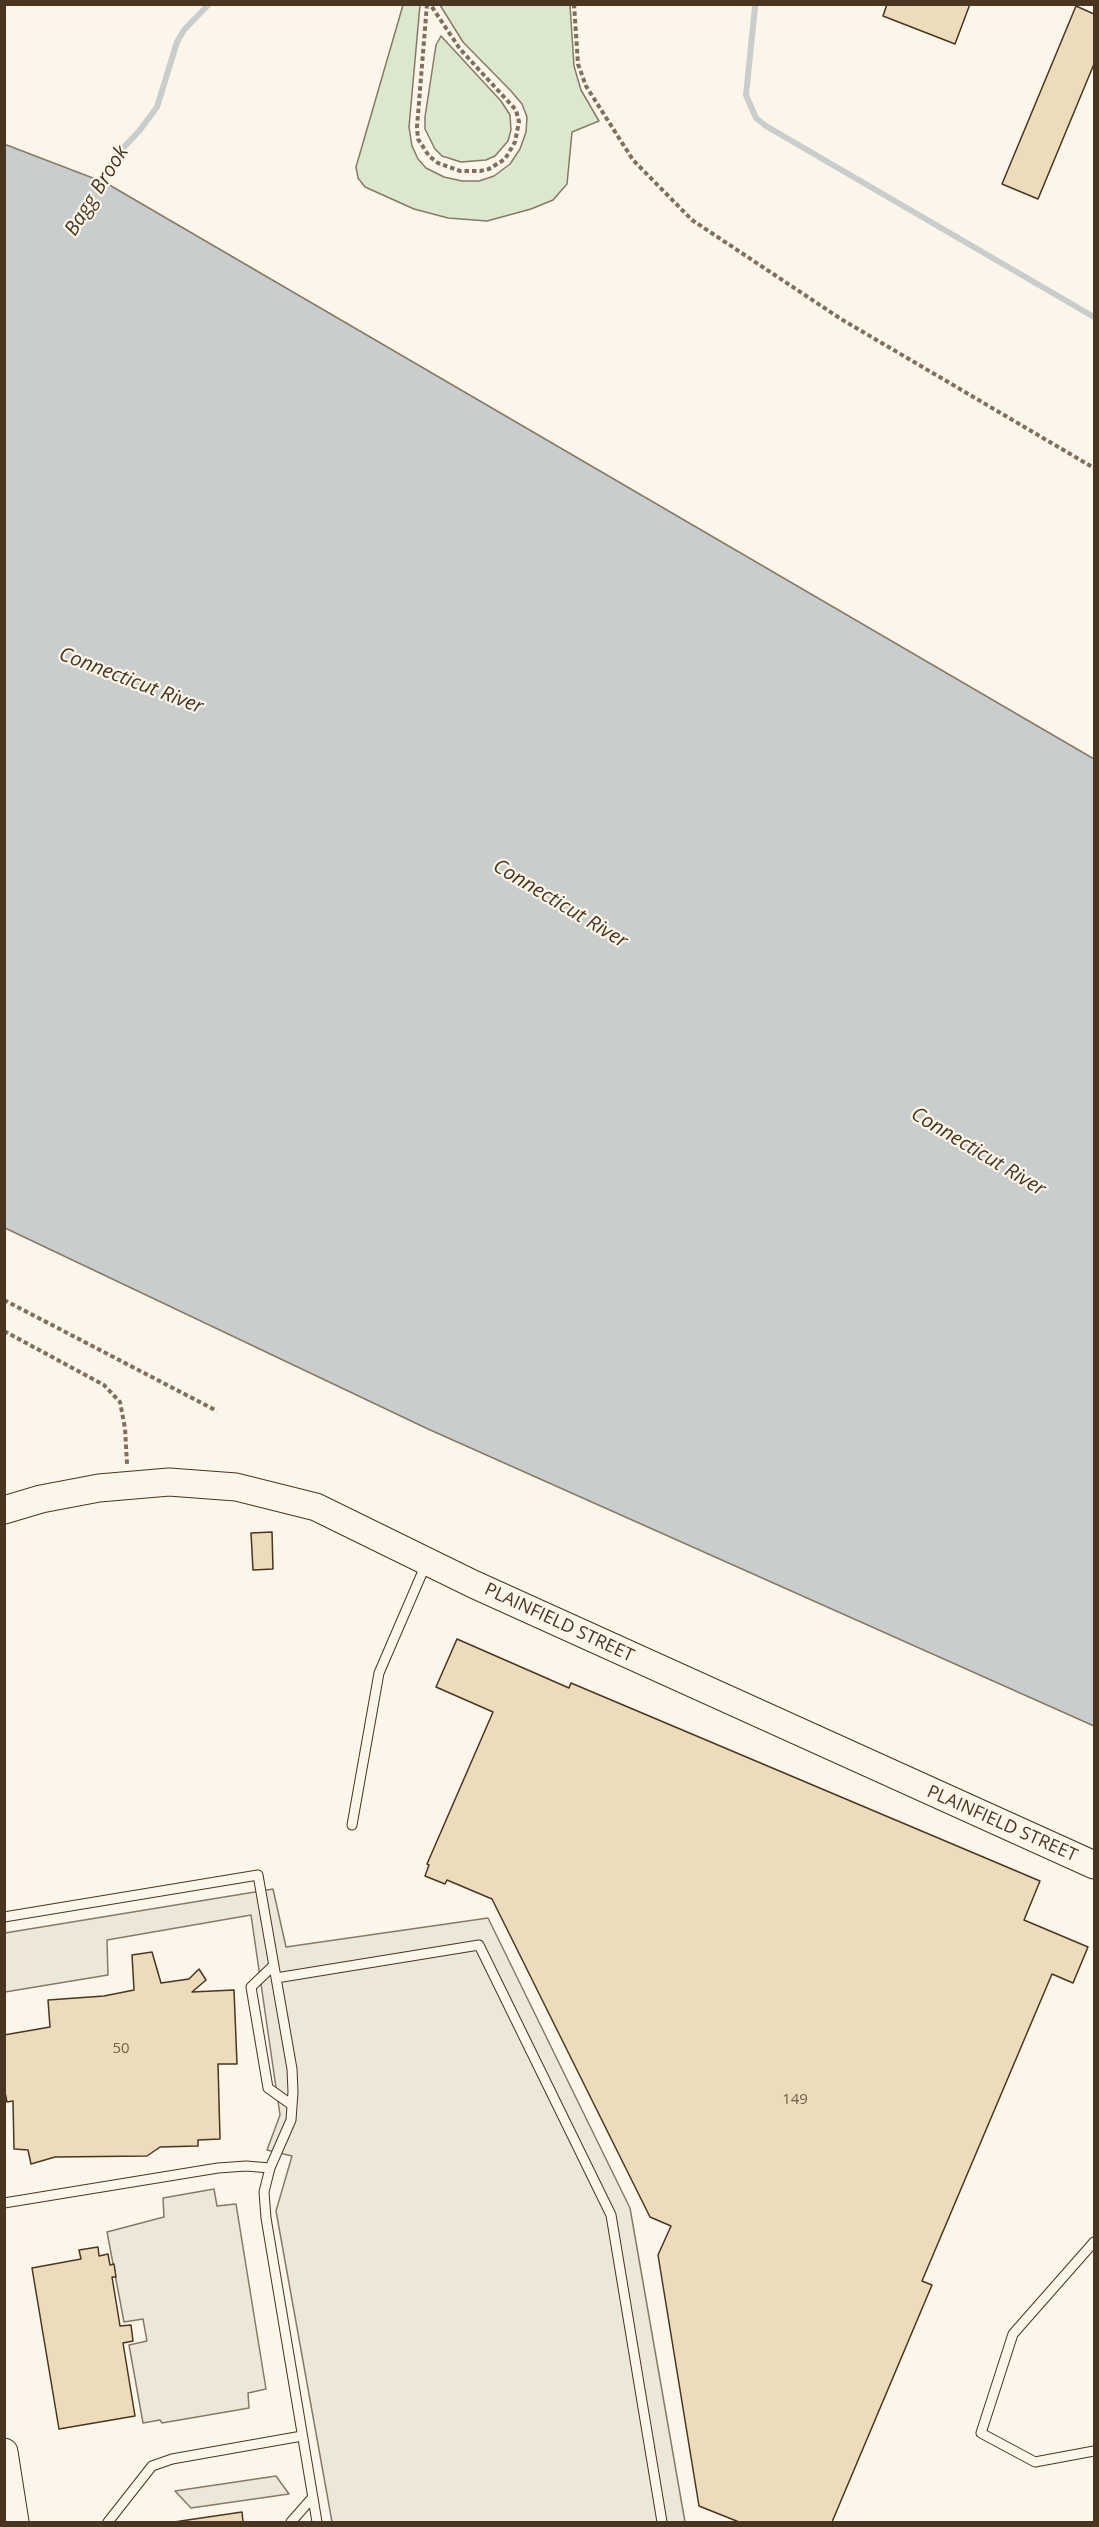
<!DOCTYPE html>
<style>
body{margin:0}
#map{position:relative;width:1099px;height:2527px;overflow:hidden;background:#fbf6e9;font-family:"Open Sans",sans-serif}
canvas{display:block}
.frame{position:absolute;inset:0;border:6px solid #4a3520;pointer-events:none}
</style>
<div id="map">
<canvas width="1099" height="2527"></canvas>
<div class="frame"></div>
</div>
<script>
const ctx = document.querySelector('canvas').getContext('2d');
ctx.lineJoin = 'round';
function fillPath(path, color) { ctx.fillStyle = color; ctx.fill(path, 'evenodd'); }
const toPath = rows => new Path2D(rows.map(r => 'M' + r).join(''));
function strokePath(path, color, width, dash) { ctx.strokeStyle = color; ctx.lineWidth = width; ctx.lineCap = dash ? 'butt' : 'round'; ctx.setLineDash(dash || []); ctx.stroke(path); }
function write(font, color, halo, rows, align = 'center') {
  ctx.font = font + ' "Open Sans",sans-serif'; ctx.lineWidth = 4.5; ctx.setLineDash([]); ctx.textBaseline = 'middle'; ctx.strokeStyle = halo; ctx.fillStyle = color; for (const [text, x, y, turn = 0] of rows) {
    ctx.save(); ctx.translate(x, y); ctx.rotate((+turn || 0) * Math.PI / 180); ctx.textAlign = isNaN(turn) ? turn : align; if (halo) ctx.strokeText(text, 0, 0); ctx.fillText(text, 0, 0); ctx.restore();
  }
}
const green = toPath([
 [403,5,420,5,409,127,412,146,418,159,426,168,444,177,462,181,479,181,494,176,510,164,520,149,526,132,527,117,522,104,511,91,463,42,440,5,570,5,574,66,581,90,599,121,572,132,567,184,553,200,531,209,487,221,448,218,414,209,365,187,358,178,356,167,403,5],
 [441,36,501,101,510,115,511,130,508,141,495,156,486,160,461,162,442,156,435,149,425,129,425,117,436,45,441,36]
]);
fillPath(green, '#dce7d0');
strokePath(green, '#887966', 1.5);
const parking = toPath([
 [273,1889,286,1947,488,1918,630,2208,685,2522,332,2522,276,2211,292,2156,267,2150,280,2115,251,1915,107,1940,108,1975,5,1992,5,1933,273,1889],
 [214,2189,217,2206,236,2204,266,2389,248,2393,249,2408,162,2423,160,2420,143,2423,129,2345,147,2341,143,2319,124,2322,107,2232,164,2217,163,2198,214,2189],
 [276,2476,289,2494,191,2508,175,2491,276,2476]
]);
fillPath(parking, '#ede7d9');
strokePath(parking, '#887966', 1.5);
const water = toPath([
 [4,144,106,183,1094,759,1094,1726,428,1429,5,1228,4,144]
]);
fillPath(water, '#c9cecd');
strokePath(water, '#887966', 1.5);
strokePath(toPath([
 [755,7,746,95,756,118,766,126,1094,317],
 [97,188,114,158,140,130,157,107,177,42,184,30,209,4]
]), '#c9cecd', 6);
const building = toPath([
 [887,4,970,4,955,44,883,16,887,4],
 [1076,6,1094,14,1094,64,1038,199,1002,184,1076,6],
 [272,1532,273,1569,253,1570,251,1533,272,1532],
 [457,1639,569,1688,571,1683,1040,1881,1024,1920,1088,1947,1073,1983,1052,1974,922,2281,932,2285,832,2522,739,2522,699,2506,658,2255,671,2226,650,2217,492,1899,447,1880,445,1884,425,1876,429,1865,427,1864,493,1712,436,1687,457,1639],
 [152,1952,161,1983,189,1979,199,1969,206,1980,192,1992,234,1990,237,2064,218,2064,220,2139,198,2140,198,2146,160,2147,147,2156,55,2157,31,2164,28,2150,14,2149,13,2101,7,2102,4,2088,4,2035,50,2027,48,2000,104,1996,134,1990,132,1955,152,1952],
 [98,2247,99,2256,108,2254,110,2265,114,2264,116,2277,112,2277,120,2326,131,2325,133,2341,123,2343,135,2416,59,2429,32,2268,81,2259,79,2250,98,2247],
 [242,2512,243,2522,174,2522,242,2512]
]);
fillPath(building, '#ecdcbc');
strokePath(building, '#4a3520', 1.5);
const lane = toPath([
 [352,1825,379,1673,426,1564],
 [4,1917,258,1875,292,2069,293,2092,291,2120,270,2168,264,2192,266,2218,317,2522],
 [274,1965,251,1987,268,2088,292,2105],
 [276,1978,479,1945,611,2215,662,2522],
 [4,2203,218,2168,246,2166,270,2168],
 [1094,2242,1013,2334,981,2433,1035,2462,1094,2451],
 [108,2522,152,2466,172,2459,302,2436],
 [291,2522,313,2497]
]);
const secondary = toPath([
 [4,1510,41,1499,99,1488,169,1482,236,1487,316,1507,473,1584,1094,1865],
 [4,2452,15,2522]
]);
strokePath(lane, '#4a3520', 11);
strokePath(secondary, '#4a3520', 29);
strokePath(toPath([
 [427,4,417,127,418,139,429,156,438,163,460,171,480,171,489,169,505,159,515,142,519,122,516,110,460,49,430,4],
 [574,4,578,64,586,86,633,160,692,220,841,319,1094,468],
 [4,1300,217,1411],
 [4,1331,104,1385,120,1402,125,1428,127,1464]
]), '#7f6f5c', 4, [4.5, 3]);
strokePath(lane, '#fbf6e9', 9);
strokePath(secondary, '#fbf6e9', 27);
write('15px', '#725f47', null, [
 ["50",121,2049],
 ["149",795,2100]
]);
write('18px', '#4a3520', '#fbf6e9', [
 ["PLAINFIELD STREET",559,1623,25],
 ["PLAINFIELD STREET",1002,1824,24]
]);
write('italic 20px', '#4a3520', '#fbf6e9', [
 ["Bagg Brook",97,191,-58],
 ["Connecticut River",131,681,21],
 ["Connecticut River",560,904,31],
 ["Connecticut River",978,1152,31]
]);
</script>
